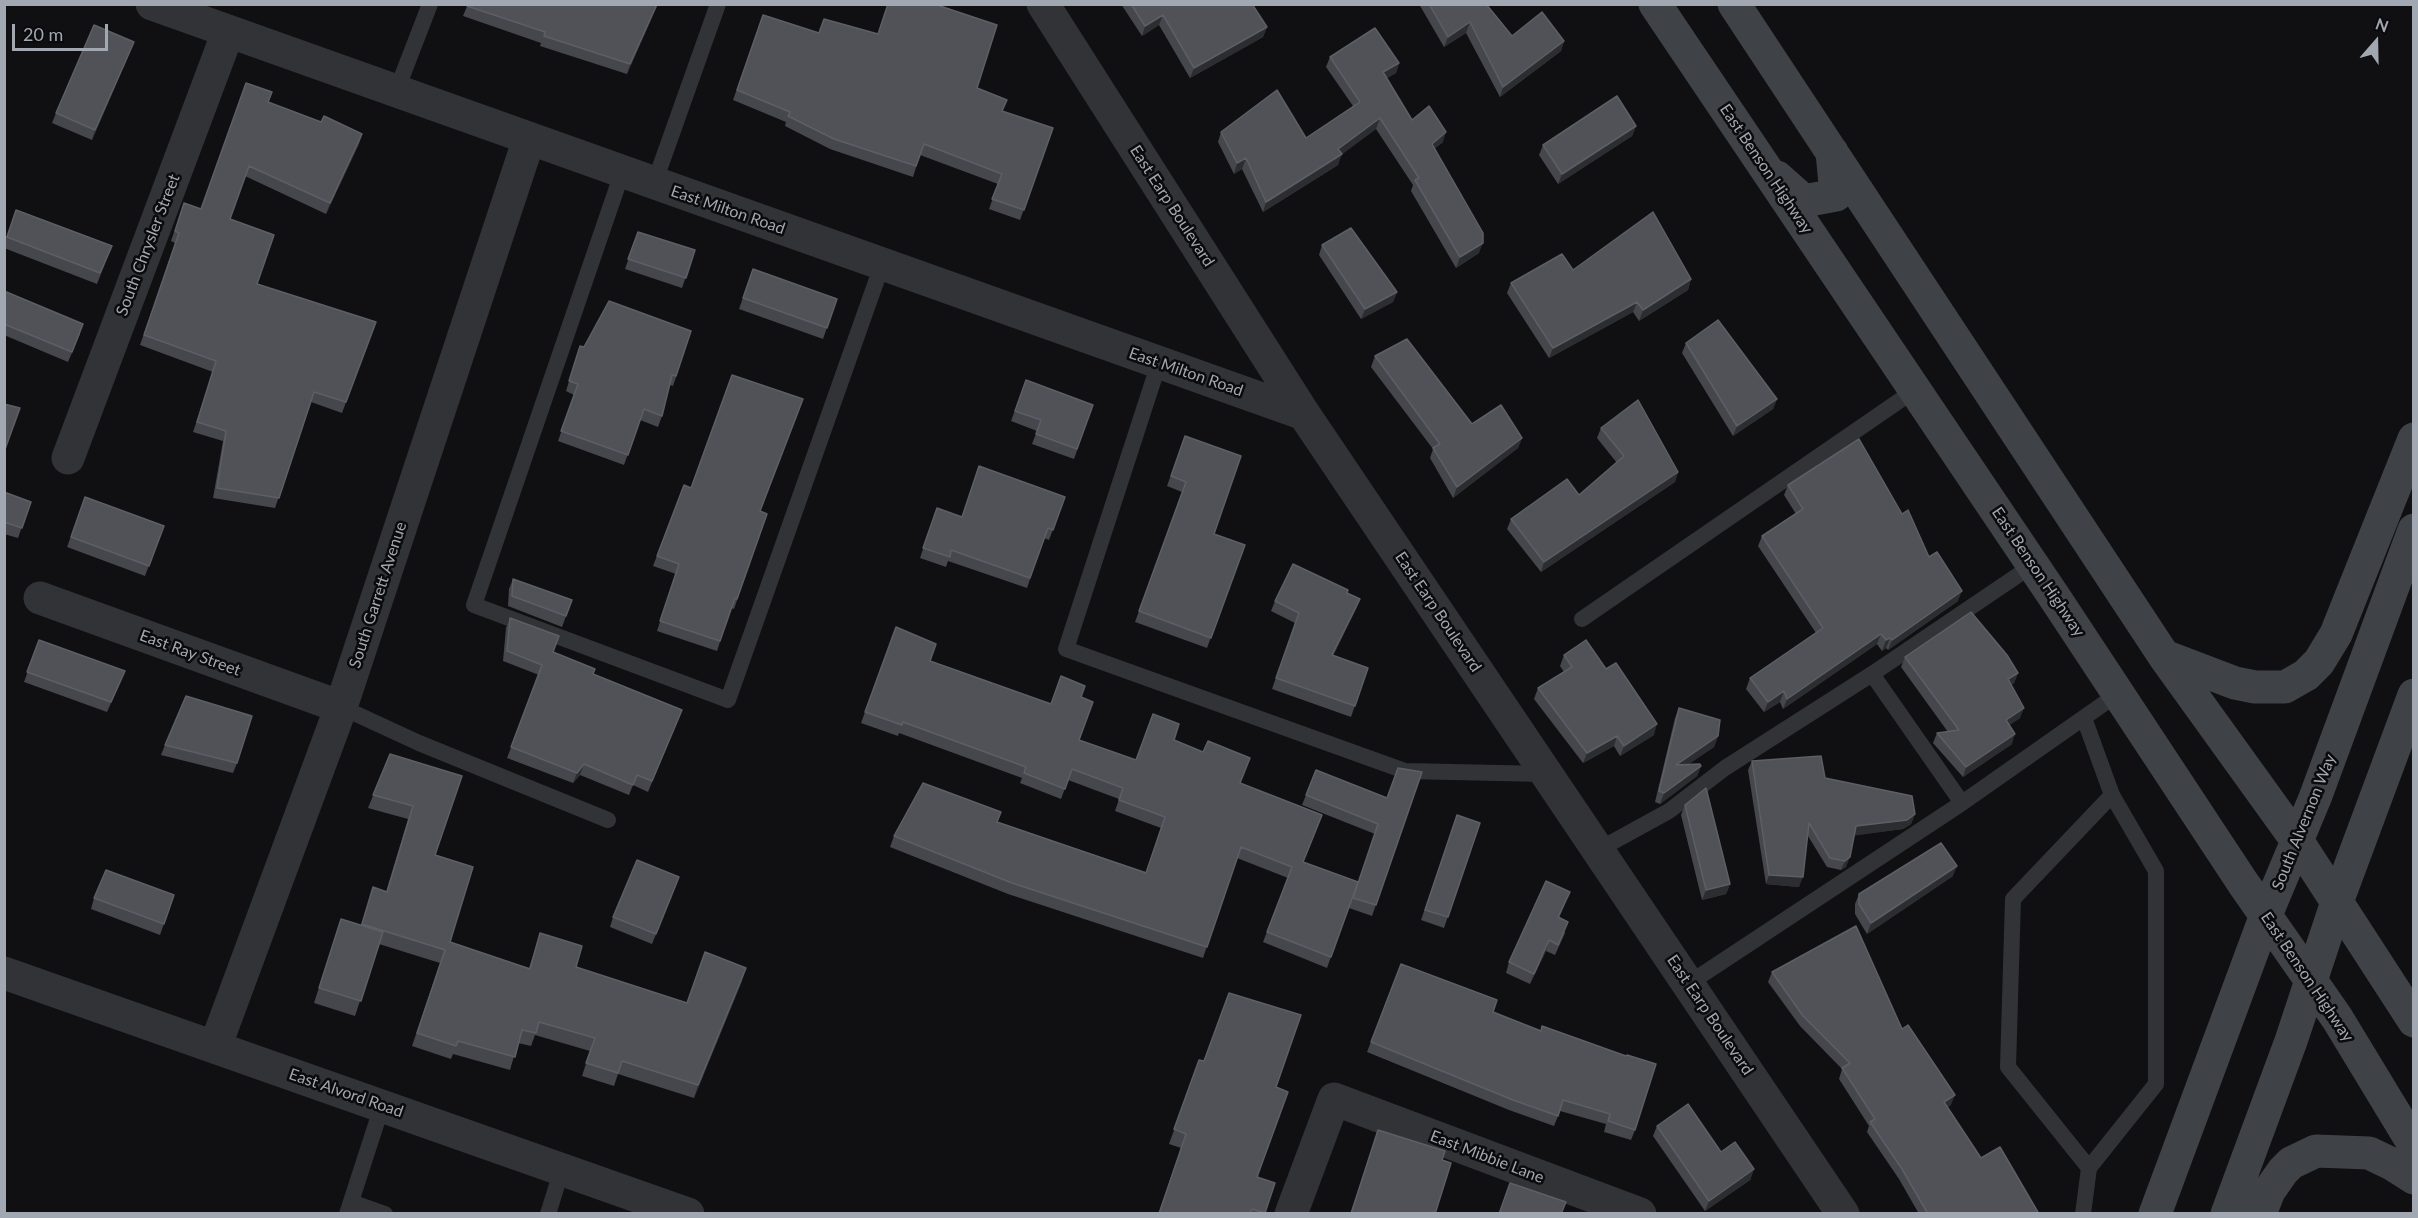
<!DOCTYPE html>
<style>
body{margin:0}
#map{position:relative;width:2418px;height:1218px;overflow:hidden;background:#101012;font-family:Lato,sans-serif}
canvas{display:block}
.frame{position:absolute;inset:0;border:6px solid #a2a8b2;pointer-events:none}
.north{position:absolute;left:2346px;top:12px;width:60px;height:60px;-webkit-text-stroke:4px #0b0b0d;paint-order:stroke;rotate:20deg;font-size:16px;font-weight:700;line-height:24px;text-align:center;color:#a2a8b2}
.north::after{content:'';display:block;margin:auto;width:21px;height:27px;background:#a2a8b2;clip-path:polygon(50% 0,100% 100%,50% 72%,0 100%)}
.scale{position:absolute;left:12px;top:24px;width:96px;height:27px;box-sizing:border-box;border:3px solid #a2a8b2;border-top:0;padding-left:8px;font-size:18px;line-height:21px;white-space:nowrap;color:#a2a8b2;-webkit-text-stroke:4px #0b0b0d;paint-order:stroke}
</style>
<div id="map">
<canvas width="2418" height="1218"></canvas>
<div class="frame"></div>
<div class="north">N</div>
<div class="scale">20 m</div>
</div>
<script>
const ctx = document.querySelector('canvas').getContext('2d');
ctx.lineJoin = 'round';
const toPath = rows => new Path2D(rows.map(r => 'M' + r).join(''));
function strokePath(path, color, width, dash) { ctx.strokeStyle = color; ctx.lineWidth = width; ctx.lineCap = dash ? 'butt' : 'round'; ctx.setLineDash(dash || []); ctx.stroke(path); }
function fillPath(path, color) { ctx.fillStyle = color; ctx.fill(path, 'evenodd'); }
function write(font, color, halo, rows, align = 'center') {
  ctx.font = font + ' Lato,sans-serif'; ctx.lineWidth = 5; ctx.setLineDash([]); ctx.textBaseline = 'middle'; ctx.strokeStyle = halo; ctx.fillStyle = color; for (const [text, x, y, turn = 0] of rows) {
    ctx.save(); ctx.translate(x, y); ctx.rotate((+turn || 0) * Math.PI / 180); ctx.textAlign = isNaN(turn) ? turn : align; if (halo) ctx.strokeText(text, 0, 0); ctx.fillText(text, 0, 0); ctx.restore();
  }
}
strokePath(toPath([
 [396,92,430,4],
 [622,173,474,605,728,700,882,265],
 [654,184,718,4],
 [1159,363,1066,649,1405,771,1546,774],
 [1582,619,1915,390],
 [1872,674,1962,803],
 [341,707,419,743,608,820],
 [1598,850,1669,811,1725,768,1872,674,2033,565],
 [1688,984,1962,803,2119,693],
 [2089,1168,2156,1084,2156,871,2112,795],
 [351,1202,385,1214],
 [347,1214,382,1106],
 [548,1214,562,1169],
 [2083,1214,2089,1168,2008,1067,2013,899,2112,795,2084,718]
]), '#313337', 16);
strokePath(toPath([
 [152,4,1304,414],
 [1043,4,1304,414,1843,1214],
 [68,458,228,32],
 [40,598,341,707],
 [4,973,688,1214],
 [215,1047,341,707,529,139],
 [1291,1214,1334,1099,1640,1214]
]), '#313337', 33);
strokePath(toPath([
 [1655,4,2055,598,2243,883,2337,1018,2414,1145],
 [1734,4,2164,656,2298,842,2414,1021],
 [1777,177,1804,201,1836,195,1832,152],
 [2164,656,2235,683,2255,687,2285,687,2306,675,2319,662,2336,634,2414,439],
 [2155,1214,2266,915,2315,798,2414,530],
 [2227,1214,2291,1041,2337,902,2414,695],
 [2260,1214,2269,1191,2283,1171,2291,1163,2316,1151,2369,1153,2392,1164,2414,1178]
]), '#3f4247', 33);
fillPath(toPath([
 [468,4,658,4,627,74,540,46,541,43,463,16],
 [1121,4,1252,4,1267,27,1263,37,1190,78,1159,25,1142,36],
 [1419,4,1486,4,1512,36,1564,41,1561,51,1500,97,1466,33,1444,47],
 [763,15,977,88,1002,111,1053,128,1020,220,989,209,998,184,920,155,913,177,830,149,785,126,786,122,733,100],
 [130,52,92,140,52,123,56,113],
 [1330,57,1399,63,1396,73,1387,78,1412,120,1443,142,1435,148,1479,253,1456,268,1411,191,1413,185,1376,129,1341,154,1338,165,1263,212,1242,169,1234,174,1218,142,1221,132,1306,138,1353,106,1326,67],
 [268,102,321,122,362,134,359,144,326,214,245,176,230,219,257,284,376,322,342,413,311,402,275,508,213,498,223,441,193,432,213,372,140,345,175,243,171,241,184,203,201,209],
 [1636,126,1632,136,1558,184,1539,155,1543,145],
 [16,210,108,256,97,284,4,248,4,243],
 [638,232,695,250,682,288,625,269],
 [1322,245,1397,292,1393,302,1361,319,1319,255],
 [753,269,837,299,823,339,739,309],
 [1691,279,1688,290,1639,321,1633,312,1549,358,1507,293,1511,283],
 [4,291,80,334,68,362,4,335],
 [691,331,673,386,670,385,662,416,658,427,640,420,624,465,558,441,574,395,566,391,580,346,584,347],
 [1686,343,1777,399,1773,409,1733,436,1682,353],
 [1375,356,1472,424,1522,438,1518,448,1453,498,1430,458,1433,449,1371,367],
 [1026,380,1093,405,1074,459,1032,444,1037,431,1011,421],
 [1601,428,1678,472,1675,482,1541,572,1507,529,1511,519,1579,495,1617,463,1597,438],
 [1185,436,1214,534,1245,545,1207,648,1135,622,1182,492,1167,486],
 [684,485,767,514,734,609,731,608,717,651,657,631,676,574,653,566],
 [1788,485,1902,514,1929,557,1958,601,1888,650,1886,648,1882,651,1877,644,1783,709,1780,702,1764,712,1746,689,1750,678,1816,633,1758,546,1762,536,1796,514,1784,495],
 [4,492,31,502,18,538,4,534],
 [85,497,164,526,145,576,67,547],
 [1065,497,1049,540,1044,538,1027,588,948,561,946,567,920,558,937,508,961,517],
 [513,579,572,600,562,627,508,606,509,589],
 [1347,593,1360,599,1356,609,1333,656,1368,668,1351,717,1272,689,1295,623,1271,611,1275,601],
 [510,618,553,652,593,674,682,710,648,792,633,785,629,795,580,775,573,783,507,758,539,675,503,661,506,628],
 [896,627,930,661,1051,704,1081,697,1079,740,1136,760,1174,740,1241,783,1303,863,1358,882,1327,968,1263,942,1288,878,1237,858,1203,958,1008,894,890,847,894,836,997,822,1146,872,1161,828,1115,811,1119,799,1068,780,1061,799,1020,783,1022,778,899,733,898,736,861,723],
 [39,640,121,681,107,712,24,682],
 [1564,655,1606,669,1654,735,1620,756,1614,746,1583,763,1534,699,1538,688,1564,672,1560,666],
 [1905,657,2018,673,2014,683,2011,685,2020,718,2009,725,2012,744,1963,777,1933,743,1937,733,1948,732,1901,667],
 [1679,708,1718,736,1714,747,1688,764,1701,766,1697,776,1660,804,1655,802,1675,718],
 [165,745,237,763,233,773,161,755],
 [390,754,435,855,450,942,529,968,540,933,576,967,687,1003,742,981,694,1098,618,1074,614,1086,582,1076,590,1051,535,1035,531,1046,518,1043,510,1070,453,1054,451,1059,412,1046,440,963,379,944,355,1016,314,1003,341,919,361,925,373,887,386,892,408,819,368,808],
 [1752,761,1825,778,1915,814,1911,824,1903,829,1854,835,1846,867,1841,870,1827,867,1808,836,1799,887,1766,884,1748,770],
 [1316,770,1387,798,1422,772,1372,916,1349,908,1375,834,1302,805],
 [1685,805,1730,884,1726,894,1702,900,1681,815],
 [1457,815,1480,823,1444,928,1421,920],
 [1953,876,1867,934,1855,914,1855,904,1859,894],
 [679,877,652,944,610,927,613,917],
 [1570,892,1559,918,1565,933,1555,955,1546,951,1530,984,1506,973,1509,962],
 [174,895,160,935,91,909,94,898],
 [1401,964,1493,1012,1635,1130,1631,1140,1604,1132,1606,1124,1560,1111,1554,1126,1509,1110,1367,1052],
 [1772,972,1902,1029,1951,1105,1947,1107,1981,1158,2039,1214,1919,1214,1899,1179,1867,1132,1869,1126,1839,1079,1842,1069,1800,1026,1768,982],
 [1199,1060,1276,1087,1257,1177,1275,1183,1264,1214,1158,1214,1181,1148,1169,1144],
 [1657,1126,1721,1152,1754,1169,1750,1180,1705,1211,1653,1136],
 [1378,1130,1442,1160,1435,1214,1350,1214]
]), '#46474d');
fillPath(toPath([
 [657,4,658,4,627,74,630,64],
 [1163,15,1159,25,1142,36,1145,26],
 [1470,22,1466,33,1444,47,1448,37],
 [1267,27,1263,37,1190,78,1194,68],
 [1564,41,1561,51,1500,97,1503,87],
 [134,42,130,52,92,140,95,130],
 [1399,63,1396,73,1379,83,1383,72],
 [1380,118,1376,129,1340,156,1342,154,1338,165,1263,212,1266,202],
 [1636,126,1632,136,1558,184,1562,174],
 [1446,132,1443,142,1428,154,1432,144],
 [362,134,359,144,326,214,330,203],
 [1246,158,1242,169,1234,174,1237,163],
 [1483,243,1479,253,1456,268,1460,257],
 [1691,279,1688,290,1639,321,1643,310],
 [1397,292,1393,302,1361,319,1365,309],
 [1637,302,1633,312,1549,358,1553,348],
 [1777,399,1773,409,1733,436,1737,426],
 [1522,438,1518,448,1453,498,1457,487],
 [1678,472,1675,482,1541,572,1544,562],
 [1962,591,1958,601,1888,650,1892,640],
 [1360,599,1356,609,1328,665,1332,655],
 [1881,634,1877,644,1783,709,1787,699],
 [1890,638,1886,648,1882,651,1886,640],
 [125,671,121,681,107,712,111,702],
 [2018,673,2014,683,2004,689,2008,679],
 [1784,691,1780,702,1764,712,1768,702],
 [2024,708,2020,718,2002,730,2006,720],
 [1657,724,1654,735,1620,756,1624,746],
 [2015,734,2012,744,1963,777,1966,767],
 [1617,736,1614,746,1583,763,1587,753],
 [1718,736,1714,747,1672,776,1676,765],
 [584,764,580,775,573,783,577,773],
 [1701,766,1697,776,1660,804,1664,793],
 [1915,814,1911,824,1903,829,1852,836,1856,826],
 [1850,857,1846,867,1841,870,1845,861],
 [1957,866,1953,876,1867,934,1871,923],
 [1769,875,1803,877,1799,887,1766,884],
 [1730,884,1726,894,1702,900,1706,890],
 [1549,940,1546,951,1530,984,1534,974],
 [746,968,742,981,694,1098,698,1085],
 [1955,1095,1951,1105,1940,1112,1944,1102],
 [1754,1169,1750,1180,1705,1211,1709,1201]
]), '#2c2d31');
const building = toPath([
 [468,4,657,4,630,64,544,36,545,32,467,6,468,4],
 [888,4,934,4,997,25,977,88,1007,100,1002,111,1053,128,1024,210,992,199,1002,174,924,144,916,166,834,139,788,116,790,112,737,90,763,15,819,33,824,19,878,34,888,4],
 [1131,4,1252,4,1267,27,1194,68,1163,15,1145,26,1131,4],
 [1429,4,1486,4,1512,36,1542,12,1564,41,1503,87,1470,22,1448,37,1429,4],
 [94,25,134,42,95,130,56,113,94,25],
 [1375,28,1399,63,1383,72,1412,120,1429,106,1446,132,1432,144,1483,233,1483,243,1460,257,1415,180,1419,178,1380,118,1338,149,1342,154,1266,202,1246,158,1237,163,1221,132,1277,90,1306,138,1360,102,1330,57,1375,28],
 [246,83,272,92,268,102,321,122,324,116,362,134,330,203,249,166,230,219,274,235,257,284,376,322,346,402,314,392,279,498,217,488,226,431,197,422,216,361,144,335,179,233,175,231,184,203,201,209,246,83],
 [1617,96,1636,126,1562,174,1543,145,1617,96],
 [16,210,112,246,100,273,7,237,16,210],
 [1653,212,1691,279,1643,310,1637,302,1553,348,1511,283,1562,254,1573,270,1653,212],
 [1351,228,1397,292,1365,309,1322,245,1351,228],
 [638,232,695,250,686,278,628,259,638,232],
 [753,269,837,299,827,328,743,298,753,269],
 [4,291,83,324,72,352,4,324,4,291],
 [609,301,691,331,676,376,672,375,662,416,644,409,628,455,561,431,578,384,569,381,580,346,584,347,609,301],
 [1718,320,1777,399,1737,426,1686,343,1718,320],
 [1407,339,1472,424,1501,405,1522,438,1457,487,1433,448,1440,444,1375,356,1407,339],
 [732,375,803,399,760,511,767,514,737,599,735,598,720,641,660,621,679,564,657,556,684,485,691,488,732,375],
 [1026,380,1093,405,1077,449,1036,434,1041,420,1015,411,1026,380],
 [1638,400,1678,472,1544,562,1511,519,1567,479,1579,495,1624,456,1601,428,1638,400],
 [4,404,20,408,4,452,4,404],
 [1185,436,1241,456,1214,534,1245,545,1211,638,1139,611,1186,482,1171,476,1185,436],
 [1859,439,1902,514,1908,510,1929,557,1937,552,1962,591,1892,640,1890,638,1886,640,1881,634,1787,699,1784,691,1768,702,1750,678,1823,628,1762,536,1803,509,1788,485,1859,439],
 [979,466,1065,497,1053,530,1048,528,1030,578,951,550,950,557,923,548,937,508,962,517,979,466],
 [4,492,31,502,22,528,4,522,4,492],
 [85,497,164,526,149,566,71,537,85,497],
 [1293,564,1348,590,1347,593,1360,599,1332,655,1368,668,1355,706,1276,678,1299,613,1275,601,1293,564],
 [513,579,572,600,566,616,512,596,513,579],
 [1971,612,2007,655,2018,673,2008,679,2024,708,2006,720,2015,734,1966,767,1937,733,1959,730,1905,657,1971,612],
 [510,618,559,636,553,652,595,669,593,674,682,710,652,781,637,775,633,785,584,764,577,773,511,747,542,665,507,651,510,618],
 [896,627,936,644,930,661,1051,704,1061,676,1085,686,1081,697,1093,702,1079,740,1136,760,1153,714,1179,724,1174,740,1203,752,1208,741,1250,758,1240,783,1322,815,1303,862,1358,882,1331,957,1267,932,1292,867,1241,847,1207,947,1012,883,894,836,923,783,1001,812,997,822,1146,873,1165,817,1119,800,1123,788,1072,769,1065,789,1024,773,1026,767,903,722,902,725,865,712,896,627],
 [39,640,125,671,111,702,27,672,39,640],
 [1586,640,1606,669,1616,663,1657,724,1624,746,1617,736,1587,753,1538,688,1572,667,1564,655,1586,640],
 [186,696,252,716,237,763,165,745,186,696],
 [1679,708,1720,720,1718,736,1676,765,1700,764,1701,766,1664,793,1659,791,1679,708],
 [390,754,462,776,435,855,473,867,450,942,530,969,540,933,582,946,576,967,687,1003,705,952,746,968,698,1085,622,1061,618,1073,586,1063,595,1038,539,1022,536,1033,522,1030,515,1057,458,1041,456,1046,417,1033,445,950,362,924,373,887,387,892,413,806,373,795,390,754],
 [1821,756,1825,778,1912,796,1915,814,1907,820,1856,826,1850,857,1845,861,1830,858,1809,823,1803,877,1769,875,1752,761,1821,756],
 [1398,768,1422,772,1376,905,1353,898,1378,824,1306,795,1316,770,1387,798,1398,768],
 [1706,788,1730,884,1706,890,1685,805,1706,788],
 [1457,815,1480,823,1448,917,1425,910,1457,815],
 [1941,843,1957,866,1871,923,1859,904,1859,894,1941,843],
 [637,860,679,877,656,934,613,917,637,860],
 [106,870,174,895,164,924,94,898,106,870],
 [1546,881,1570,892,1558,917,1568,922,1558,945,1549,940,1534,974,1509,962,1546,881],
 [341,919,383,932,361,1001,319,988,341,919],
 [1856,926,1902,1029,1908,1025,1955,1095,1944,1102,1981,1158,2000,1147,2039,1214,1928,1214,1902,1169,1870,1122,1875,1119,1842,1068,1850,1063,1803,1016,1772,972,1856,926],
 [1401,964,1497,1000,1493,1012,1541,1031,1542,1026,1626,1056,1627,1055,1656,1064,1635,1130,1608,1121,1610,1114,1563,1100,1558,1116,1513,1100,1371,1042,1401,964],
 [1229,993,1301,1015,1276,1087,1288,1092,1257,1177,1275,1183,1265,1213,1252,1209,1250,1214,1159,1214,1186,1134,1174,1129,1199,1060,1204,1061,1229,993],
 [1688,1104,1721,1152,1735,1142,1754,1169,1709,1201,1657,1126,1688,1104],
 [1378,1130,1445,1151,1442,1160,1451,1163,1435,1214,1351,1214,1378,1130],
 [1510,1183,1566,1202,1561,1214,1499,1214,1510,1183]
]);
fillPath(building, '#505258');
strokePath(building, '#5d5f66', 1.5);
write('16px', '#a2a8b2', '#0b0b0d', [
 ["East Benson Highway",1766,169,56],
 ["East Earp Boulevard",1172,206,57],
 ["East Milton Road",728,210,19],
 ["South Chrysler Street",148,245,-69],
 ["East Milton Road",1186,372,19],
 ["East Benson Highway",2038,572,56],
 ["South Garrett Avenue",378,595,-72],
 ["East Earp Boulevard",1438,612,56],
 ["East Ray Street",190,653,20],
 ["South Alvernon Way",2304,822,-68],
 ["East Benson Highway",2307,977,56],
 ["East Earp Boulevard",1710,1015,56],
 ["East Alvord Road",346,1093,19],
 ["East Mibbie Lane",1487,1157,21]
]);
</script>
